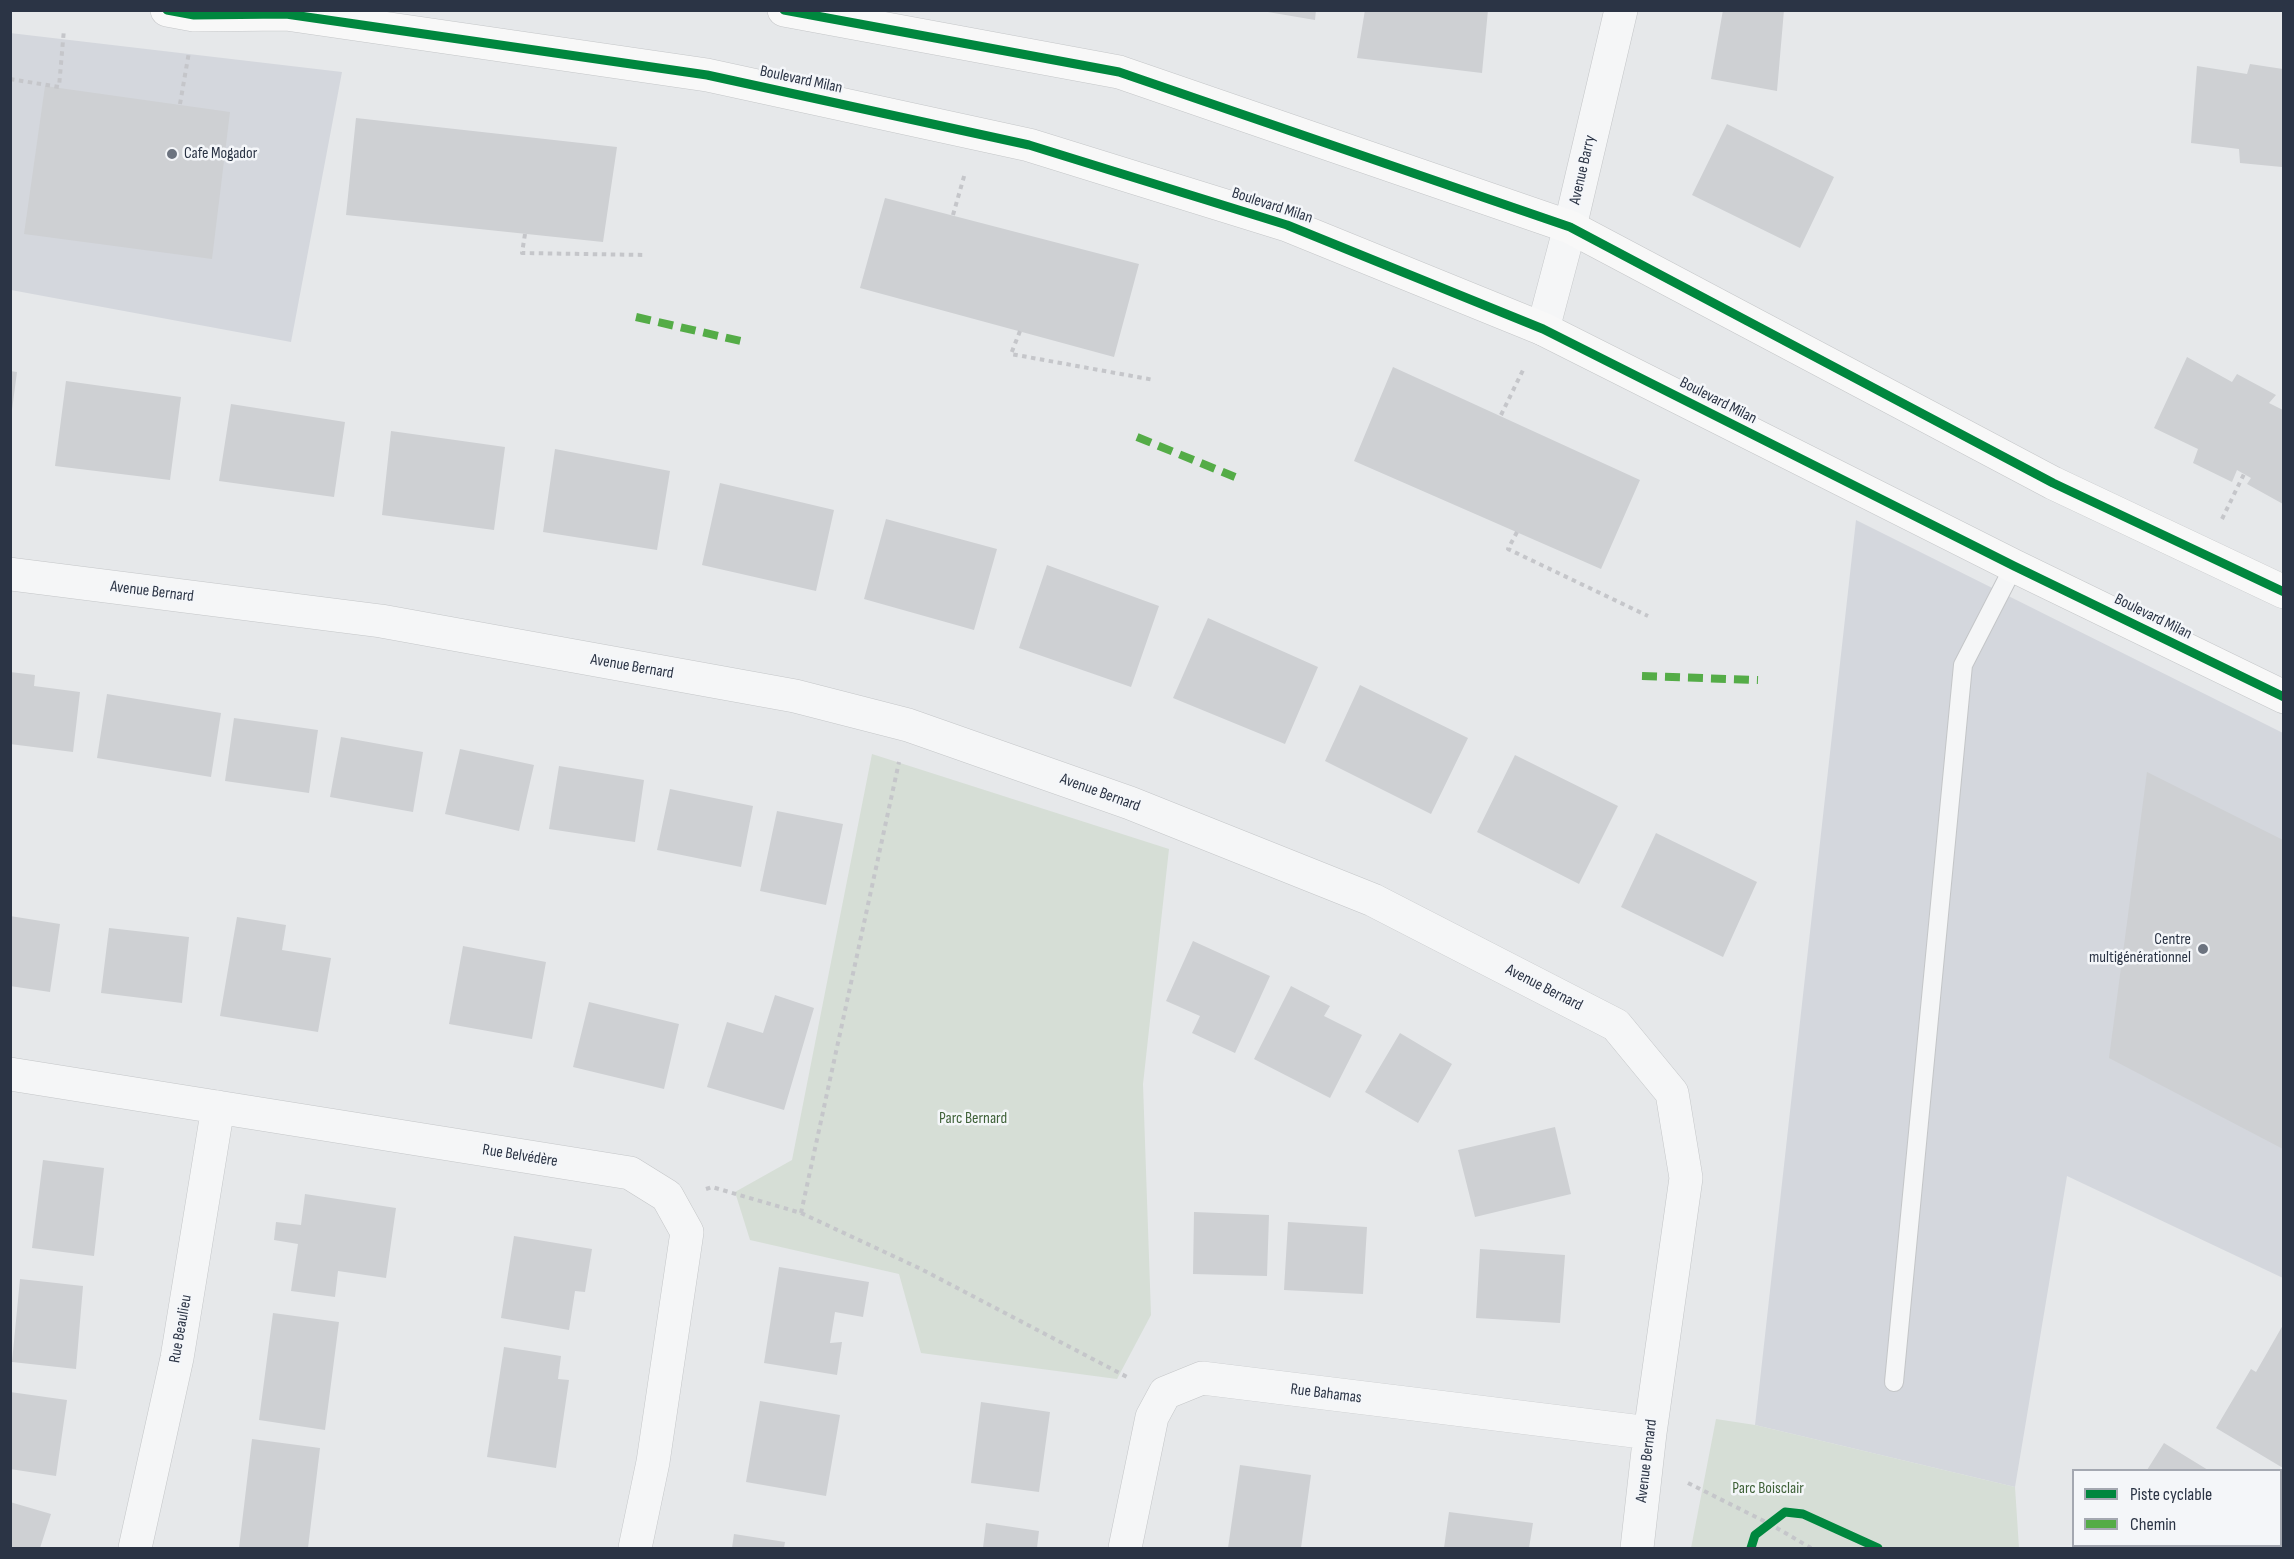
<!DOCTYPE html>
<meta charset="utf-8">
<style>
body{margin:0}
#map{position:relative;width:2294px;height:1559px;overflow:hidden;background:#e6e8ea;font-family:"Sofia Sans Condensed",sans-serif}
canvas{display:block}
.frame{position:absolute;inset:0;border:12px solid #2b3445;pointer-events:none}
.legend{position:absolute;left:2072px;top:1469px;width:210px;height:78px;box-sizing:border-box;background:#f4f6f9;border:2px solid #a4a8b1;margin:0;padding:8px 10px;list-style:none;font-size:18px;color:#2b3445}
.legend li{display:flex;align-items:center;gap:12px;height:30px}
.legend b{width:30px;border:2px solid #a4a8b1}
</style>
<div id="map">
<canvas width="2294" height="1559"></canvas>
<div class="frame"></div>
<ul class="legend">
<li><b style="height:8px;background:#00873e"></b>Piste cyclable</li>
<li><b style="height:8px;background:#54ac47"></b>Chemin</li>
</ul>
</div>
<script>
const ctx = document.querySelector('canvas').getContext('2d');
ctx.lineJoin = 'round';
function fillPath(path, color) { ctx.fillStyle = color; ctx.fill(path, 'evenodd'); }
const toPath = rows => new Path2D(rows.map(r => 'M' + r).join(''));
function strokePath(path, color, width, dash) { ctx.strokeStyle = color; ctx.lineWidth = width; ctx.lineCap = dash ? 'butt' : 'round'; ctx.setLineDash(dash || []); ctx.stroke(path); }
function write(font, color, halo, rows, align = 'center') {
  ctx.font = font + ' "Sofia Sans Condensed",sans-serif'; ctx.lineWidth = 5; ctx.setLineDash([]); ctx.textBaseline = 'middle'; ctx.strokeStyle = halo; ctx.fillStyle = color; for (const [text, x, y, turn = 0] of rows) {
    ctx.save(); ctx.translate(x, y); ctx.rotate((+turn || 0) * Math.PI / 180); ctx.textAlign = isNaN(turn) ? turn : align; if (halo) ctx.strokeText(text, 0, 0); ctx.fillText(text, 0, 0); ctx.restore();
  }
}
fillPath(toPath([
 [10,33,342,72,291,342,11,290],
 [1856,520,2283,733,2283,1278,2067,1176,2015,1487,1755,1425]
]), '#d4d7dd');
fillPath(toPath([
 [872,754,1169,849,1143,1084,1151,1315,1117,1379,921,1353,899,1274,750,1240,735,1192,792,1160],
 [1716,1419,1755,1425,2015,1487,2019,1548,1691,1548]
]), '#d6ded6');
fillPath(toPath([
 [1256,10,1316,10,1315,20],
 [1365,10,1488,10,1482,73,1357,58],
 [1723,10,1784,10,1777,91,1711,79],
 [2250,64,2283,69,2282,167,2240,163,2239,149,2191,143,2197,66,2247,74],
 [45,86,230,112,212,259,24,234],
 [356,118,617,147,603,242,346,215],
 [1727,124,1834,177,1800,248,1692,195],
 [885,198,1139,264,1114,357,860,288],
 [2187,357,2232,382,2237,374,2276,395,2269,403,2283,410,2283,504,2247,484,2251,478,2237,470,2232,482,2193,463,2198,449,2154,428],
 [1393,367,1640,480,1601,569,1354,461],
 [10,371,17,372,12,410,10,410],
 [66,381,181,397,170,480,55,466],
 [231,404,345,422,334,497,219,481],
 [391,431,505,447,494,530,382,515],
 [555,449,670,471,657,550,543,532],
 [720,483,834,510,816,591,702,565],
 [886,519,997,549,974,630,864,599],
 [1047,565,1159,606,1131,687,1019,648],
 [1208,618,1318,667,1285,744,1173,698],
 [10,672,35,675,34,686,80,692,73,752,10,744],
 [1360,685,1468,738,1431,814,1325,761],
 [107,694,221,713,211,777,97,758],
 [234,718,318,730,309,793,225,781],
 [341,737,423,752,413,812,330,797],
 [460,749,534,765,519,831,445,814],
 [1515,755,1618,806,1579,884,1477,832],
 [559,766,644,780,635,842,549,829],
 [2147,772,2283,840,2283,1149,2109,1058],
 [670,789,753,806,741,867,657,850],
 [777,811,843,824,826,905,760,891],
 [1656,833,1757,882,1723,957,1621,907],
 [10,916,60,924,50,992,10,986],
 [237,917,286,925,282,950,331,958,318,1032,220,1016],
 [109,928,189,937,182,1003,101,993],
 [1193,941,1270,976,1235,1053,1192,1033,1200,1016,1166,1001],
 [463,946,546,962,532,1039,449,1024],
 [1291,986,1330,1006,1324,1016,1362,1035,1330,1098,1254,1059],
 [775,995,814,1008,784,1110,707,1087,727,1022,763,1033],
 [589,1002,679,1024,664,1089,573,1067],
 [1400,1033,1452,1064,1418,1123,1365,1092],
 [1555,1127,1571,1194,1475,1217,1458,1150],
 [43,1160,104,1168,94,1256,32,1248],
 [305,1194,396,1208,386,1278,338,1271,335,1297,291,1291,298,1244,274,1240,276,1222,301,1225],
 [1194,1212,1269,1215,1267,1276,1193,1274],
 [1288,1222,1367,1227,1363,1294,1284,1290],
 [514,1236,592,1249,585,1292,575,1291,569,1330,501,1318],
 [1480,1249,1565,1255,1560,1323,1476,1318],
 [779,1267,869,1282,863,1317,835,1312,830,1343,842,1342,837,1375,764,1363],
 [20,1279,83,1286,76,1369,12,1362],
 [273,1313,339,1322,325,1430,259,1420],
 [2283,1325,2283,1468,2216,1428,2251,1369,2256,1372],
 [504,1347,561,1356,558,1379,569,1380,556,1468,487,1457],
 [10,1392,67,1400,56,1476,10,1469],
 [760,1401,840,1415,826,1496,746,1482],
 [981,1402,1050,1412,1039,1492,971,1483],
 [252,1439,320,1448,308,1548,239,1548],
 [2164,1443,2208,1470,2147,1470],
 [1240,1465,1311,1475,1301,1548,1228,1548],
 [10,1502,51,1514,40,1548,10,1548],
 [1449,1512,1533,1523,1529,1548,1444,1548],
 [986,1523,1039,1531,1037,1548,983,1548],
 [734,1534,785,1542,784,1548,732,1548],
 [2099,1546,2213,1546,2211,1548,2097,1548]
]), '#ced0d3');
const lane = toPath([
 [1894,1382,1963,665,2014,566]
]);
const street = toPath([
 [1543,329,1570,227,1621,10],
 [10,574,381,621,795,696,908,725,1130,803,1373,900,1616,1025,1672,1093,1686,1178,1650,1433,1637,1548],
 [10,1074,630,1173,667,1196,687,1232,653,1462,635,1548],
 [135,1548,177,1358,218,1107],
 [1125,1548,1152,1417,1165,1393,1202,1378,1650,1433]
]);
const secondary = toPath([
 [167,10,194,15,286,14,707,75,1029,145,1287,225,1543,329,2014,566,2284,697],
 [784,10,1119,72,1570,227,2053,483,2284,592]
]);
strokePath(lane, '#c4c6c8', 20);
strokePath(street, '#c4c6c8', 34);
strokePath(secondary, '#c4c6c8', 34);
strokePath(toPath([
 [10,79,59,87,64,29],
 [180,104,189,52],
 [953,215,965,173],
 [525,234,522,253,646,255],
 [1020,331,1011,354,1154,380],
 [1501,415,1524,368],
 [2222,519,2244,474],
 [1517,532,1508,549,1648,616],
 [706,1189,712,1187,801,1213,921,1269,1129,1378],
 [801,1213,899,762],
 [1688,1483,1768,1523,1811,1548]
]), '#c5c6ca', 4, [4.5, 4.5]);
strokePath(lane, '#f5f6f7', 18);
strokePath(street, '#f5f6f7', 33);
strokePath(secondary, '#f8f8f8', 33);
strokePath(toPath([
 [636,317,745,342],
 [1137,437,1235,477],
 [1642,676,1758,680]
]), '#54ac47', 8, [15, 8]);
strokePath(toPath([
 [167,10,194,15,286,14,707,75,1029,145,1287,225,1543,329,2014,566,2284,697],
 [784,10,1119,72,1570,227,2053,483,2284,592],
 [1751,1548,1755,1535,1785,1512,1803,1514,1878,1548]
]), '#00873e', 9);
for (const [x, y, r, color] of [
 [172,154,6,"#6c737f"],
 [2203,949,6,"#6c737f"]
]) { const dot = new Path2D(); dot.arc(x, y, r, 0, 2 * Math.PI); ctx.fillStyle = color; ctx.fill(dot); strokePath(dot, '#f4f6f9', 2); }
write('16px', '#2b3445', '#f4f6f9', [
 ["Boulevard Milan",801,80,12],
 ["Avenue Barry",1583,170,-77],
 ["Boulevard Milan",1272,206,18],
 ["Boulevard Milan",1718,401,27],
 ["Avenue Bernard",152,592,7],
 ["Boulevard Milan",2153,617,26],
 ["Avenue Bernard",632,667,10],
 ["Avenue Bernard",1100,793,20],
 ["Avenue Bernard",1544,988,27],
 ["Rue Belvédère",520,1156,9],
 ["Rue Beaulieu",181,1329,-80],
 ["Rue Bahamas",1326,1394,7],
 ["Avenue Bernard",1647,1461,-83]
]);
write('16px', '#2b3445', '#f4f6f9', [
 ["Cafe Mogador",184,154],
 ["Centre",2191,940,"right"],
 ["multigénérationnel",2191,958,"right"]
], 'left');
write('16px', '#3f6138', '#f4f6f9', [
 ["Parc Bernard",973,1119],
 ["Parc Boisclair",1768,1489]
]);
</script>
